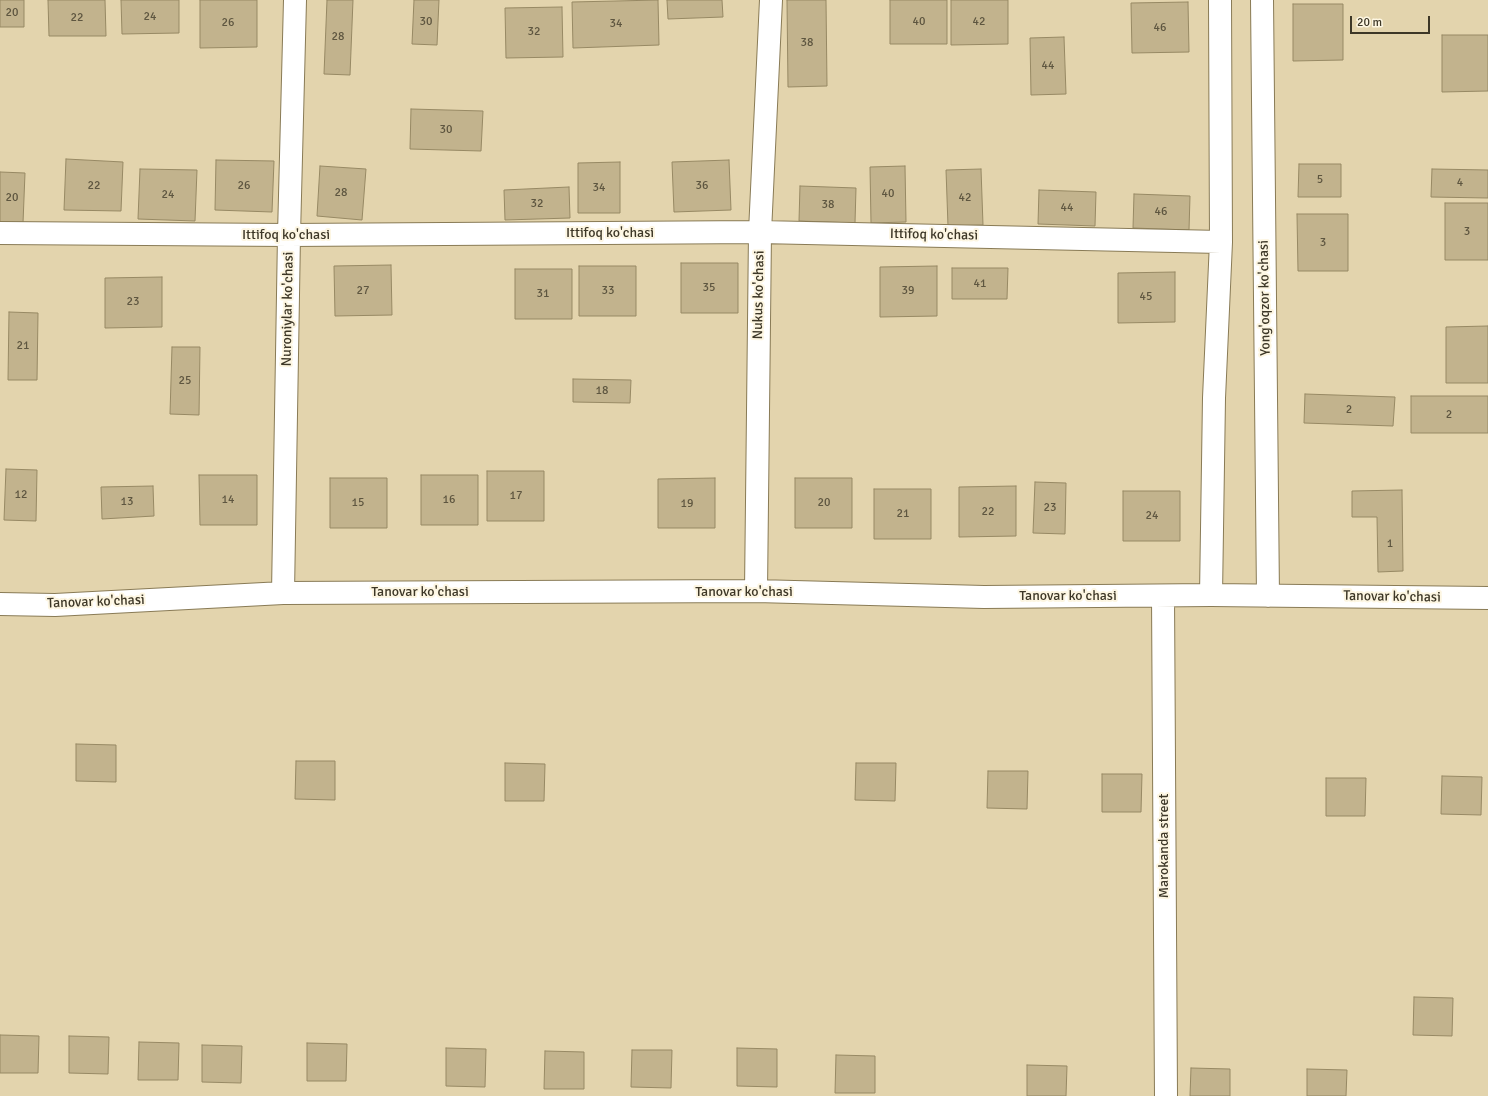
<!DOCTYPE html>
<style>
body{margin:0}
#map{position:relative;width:1488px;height:1096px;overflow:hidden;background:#e3d4ad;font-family:Signika,sans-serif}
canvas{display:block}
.scale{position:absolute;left:1350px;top:16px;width:80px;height:18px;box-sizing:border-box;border:2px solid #3d3727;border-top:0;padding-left:5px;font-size:12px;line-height:14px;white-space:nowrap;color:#3d3727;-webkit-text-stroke:3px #fdf6e2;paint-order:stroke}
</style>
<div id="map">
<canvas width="1488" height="1096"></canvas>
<div class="scale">20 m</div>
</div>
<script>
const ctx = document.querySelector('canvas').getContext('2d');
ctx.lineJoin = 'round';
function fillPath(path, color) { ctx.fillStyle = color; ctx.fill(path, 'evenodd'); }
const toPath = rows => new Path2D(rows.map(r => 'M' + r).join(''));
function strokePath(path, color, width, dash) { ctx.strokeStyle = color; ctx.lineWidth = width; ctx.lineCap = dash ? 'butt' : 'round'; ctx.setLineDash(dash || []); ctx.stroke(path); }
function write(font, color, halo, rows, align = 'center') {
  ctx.font = font + ' Signika,sans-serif'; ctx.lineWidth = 4; ctx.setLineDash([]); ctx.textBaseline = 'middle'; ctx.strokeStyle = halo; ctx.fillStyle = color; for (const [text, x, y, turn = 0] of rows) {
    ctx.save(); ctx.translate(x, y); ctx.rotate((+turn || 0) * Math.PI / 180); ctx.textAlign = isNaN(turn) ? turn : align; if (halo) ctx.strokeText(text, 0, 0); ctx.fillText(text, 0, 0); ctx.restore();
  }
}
const building = toPath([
 [0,0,24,0,24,27,0,27,0,0],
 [48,0,105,0,106,36,49,36,48,0],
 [121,0,179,0,179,33,122,34,121,0],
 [200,0,257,0,257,47,200,48,200,0],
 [327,0,353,0,350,75,324,74,327,0],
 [414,0,439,0,437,45,412,44,414,0],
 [658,0,659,45,573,48,572,2,658,0],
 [667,0,722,0,723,17,668,19,667,0],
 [787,0,826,0,827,86,788,87,787,0],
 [890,0,947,0,947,44,890,44,890,0],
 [951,0,1008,0,1008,44,951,45,951,0],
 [1188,2,1189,52,1132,53,1131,3,1188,2],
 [1293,4,1343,4,1343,60,1293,61,1293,4],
 [562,7,563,57,506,58,505,8,562,7],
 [1442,35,1488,35,1488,91,1442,92,1442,35],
 [1064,37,1066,94,1031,95,1030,38,1064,37],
 [411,109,483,111,481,151,410,149,411,109],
 [66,159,123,162,121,211,64,210,66,159],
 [216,160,274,161,272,212,215,210,216,160],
 [729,160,731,210,674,212,672,162,729,160],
 [620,162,620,213,578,213,578,163,620,162],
 [1299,164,1341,164,1341,197,1298,197,1299,164],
 [320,166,366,169,362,220,317,216,320,166],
 [905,166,906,222,871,223,870,167,905,166],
 [140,169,197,170,195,221,138,219,140,169],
 [981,169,983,225,948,226,946,170,981,169],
 [1432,169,1488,170,1488,198,1431,197,1432,169],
 [0,172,25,173,23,223,0,222,0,172],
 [800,186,856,188,855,223,799,221,800,186],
 [569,187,570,218,505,220,504,190,569,187],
 [1039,190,1096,192,1095,226,1038,224,1039,190],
 [1134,194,1190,196,1189,230,1133,228,1134,194],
 [1445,203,1488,203,1488,260,1445,260,1445,203],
 [1297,214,1348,214,1348,271,1298,271,1297,214],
 [681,263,738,263,738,313,681,313,681,263],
 [391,265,392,315,335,316,334,266,391,265],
 [579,266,636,266,636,316,579,316,579,266],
 [937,266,937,316,880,317,880,267,937,266],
 [952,268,1008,268,1007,299,952,299,952,268],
 [515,269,572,269,572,319,515,319,515,269],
 [1175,272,1175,322,1118,323,1118,273,1175,272],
 [162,277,162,327,105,328,105,278,162,277],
 [9,312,38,313,37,380,8,380,9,312],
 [1488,326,1488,383,1446,383,1446,327,1488,326],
 [172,347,200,347,199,415,170,414,172,347],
 [573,379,631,380,630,403,573,402,573,379],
 [1305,394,1395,397,1393,426,1304,423,1305,394],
 [1411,396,1488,396,1488,433,1411,433,1411,396],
 [6,469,37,470,36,521,4,520,6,469],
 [487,471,544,471,544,521,487,521,487,471],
 [199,475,257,475,257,525,200,525,199,475],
 [421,475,478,475,478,525,421,525,421,475],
 [330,478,387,478,387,528,330,528,330,478],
 [715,478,715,528,658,528,658,479,715,478],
 [795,478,852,478,852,528,795,528,795,478],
 [1035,482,1066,483,1065,534,1033,533,1035,482],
 [153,486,154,516,102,519,101,487,153,486],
 [1016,486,1016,536,959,537,959,487,1016,486],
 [874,489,931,489,931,539,874,539,874,489],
 [1402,490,1403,571,1378,572,1377,517,1352,517,1352,491,1402,490],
 [1123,491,1180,491,1180,541,1123,541,1123,491],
 [76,744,116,745,116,782,76,781,76,744],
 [296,761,335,761,335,800,295,799,296,761],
 [505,763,545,764,544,801,505,801,505,763],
 [856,763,896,763,895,801,855,800,856,763],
 [988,771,1028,771,1027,809,987,808,988,771],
 [1102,774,1142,774,1141,812,1102,812,1102,774],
 [1442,776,1482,777,1481,815,1441,814,1442,776],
 [1326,778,1366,778,1365,816,1326,816,1326,778],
 [1414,997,1453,998,1452,1036,1413,1035,1414,997],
 [0,1035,39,1036,38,1073,0,1073,0,1035],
 [69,1036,109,1037,108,1074,69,1073,69,1036],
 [139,1042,179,1043,178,1080,138,1080,139,1042],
 [307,1043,347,1044,346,1081,307,1081,307,1043],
 [202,1045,242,1046,241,1083,202,1082,202,1045],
 [446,1048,486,1049,485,1087,446,1086,446,1048],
 [737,1048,777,1049,777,1087,737,1086,737,1048],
 [632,1050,672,1050,671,1088,631,1087,632,1050],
 [545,1051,584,1052,584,1089,544,1089,545,1051],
 [836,1055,875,1056,875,1093,835,1093,836,1055],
 [1027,1065,1067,1066,1066,1096,1027,1096,1027,1065],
 [1191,1068,1230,1069,1230,1096,1190,1096,1191,1068],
 [1307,1069,1347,1070,1346,1096,1307,1096,1307,1069]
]);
fillPath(building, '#c2b38d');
strokePath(building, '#978964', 1);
const minor = toPath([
 [1262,0,1268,596],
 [0,233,289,235,760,232,1221,242],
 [756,591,760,232,771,0],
 [283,593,289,235,295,0],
 [1211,595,1214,398,1221,242,1220,0],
 [1163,596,1166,1096],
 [0,604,55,605,283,593,756,591,984,597,1211,595,1488,598]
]);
strokePath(minor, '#897b56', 24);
strokePath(minor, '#fff', 22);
write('12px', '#5e5640', null, [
 ["20",12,13],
 ["24",150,17],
 ["22",77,18],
 ["30",426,22],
 ["40",919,22],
 ["42",979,22],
 ["26",228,23],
 ["34",616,24],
 ["46",1160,28],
 ["32",534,32],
 ["28",338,37],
 ["38",807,43],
 ["44",1048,66],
 ["30",446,130],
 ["5",1320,180],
 ["4",1460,183],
 ["22",94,186],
 ["26",244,186],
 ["36",702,186],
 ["34",599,188],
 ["28",341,193],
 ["40",888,194],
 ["24",168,195],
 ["20",12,198],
 ["42",965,198],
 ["32",537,204],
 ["38",828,205],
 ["44",1067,208],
 ["46",1161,212],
 ["3",1467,232],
 ["3",1323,243],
 ["41",980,284],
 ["35",709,288],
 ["27",363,291],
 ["33",608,291],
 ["39",908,291],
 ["31",543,294],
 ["45",1146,297],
 ["23",133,302],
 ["21",23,346],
 ["25",185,381],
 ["18",602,391],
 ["2",1349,410],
 ["2",1449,415],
 ["12",21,495],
 ["17",516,496],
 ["14",228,500],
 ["16",449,500],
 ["13",127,502],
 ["15",358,503],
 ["20",824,503],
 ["19",687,504],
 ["23",1050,508],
 ["22",988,512],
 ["21",903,514],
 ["24",1152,516],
 ["1",1390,544]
]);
write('14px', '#3d3727', '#fdf6e2', [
 ["Ittifoq ko'chasi",610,233],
 ["Ittifoq ko'chasi",286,235],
 ["Ittifoq ko'chasi",934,235,1],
 ["Nukus ko'chasi",759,295,-89],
 ["Yong'oqzor ko'chasi",1265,298,-91],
 ["Nuroniylar ko'chasi",288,309,-89],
 ["Tanovar ko'chasi",420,592],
 ["Tanovar ko'chasi",744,592],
 ["Tanovar ko'chasi",1068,596],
 ["Tanovar ko'chasi",1392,597,1],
 ["Tanovar ko'chasi",96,602,-2],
 ["Marokanda street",1164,846,-90]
]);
</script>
